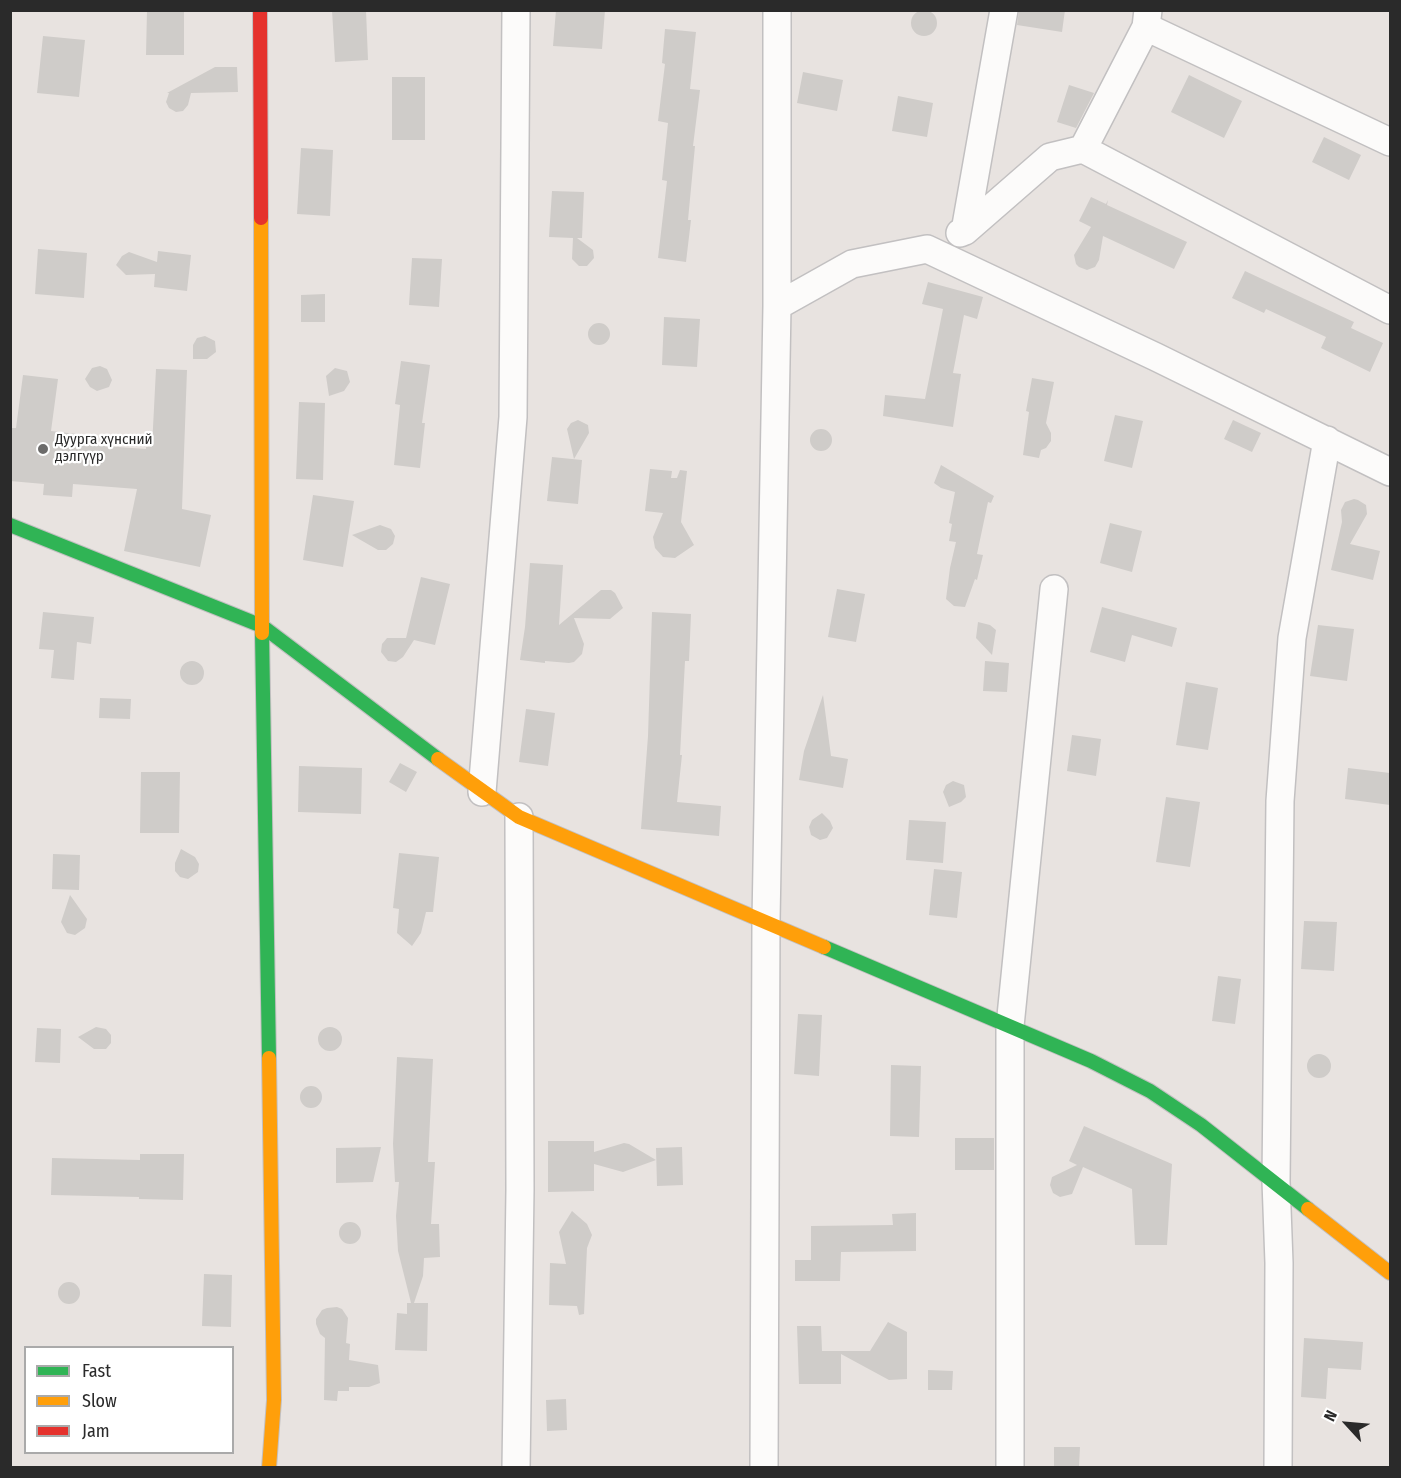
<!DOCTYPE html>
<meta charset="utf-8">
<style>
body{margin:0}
#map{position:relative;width:1401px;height:1478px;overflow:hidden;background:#e8e3e0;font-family:"Fira Sans Condensed",sans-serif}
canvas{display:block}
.frame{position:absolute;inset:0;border:12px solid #2a2a2a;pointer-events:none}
.legend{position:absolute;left:24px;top:1346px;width:210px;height:108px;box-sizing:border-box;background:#fff;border:2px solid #aaa;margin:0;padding:8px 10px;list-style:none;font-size:18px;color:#2a2a2a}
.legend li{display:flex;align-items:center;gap:12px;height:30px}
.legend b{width:30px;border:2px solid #aaa}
.north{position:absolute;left:1317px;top:1394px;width:60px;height:60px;-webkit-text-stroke:4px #fff;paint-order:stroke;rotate:296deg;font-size:16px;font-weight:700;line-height:24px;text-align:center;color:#2a2a2a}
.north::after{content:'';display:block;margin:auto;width:21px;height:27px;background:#2a2a2a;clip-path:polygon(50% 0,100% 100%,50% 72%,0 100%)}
</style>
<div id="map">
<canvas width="1401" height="1478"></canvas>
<div class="frame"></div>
<ul class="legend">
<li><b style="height:8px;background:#30b455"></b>Fast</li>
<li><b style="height:8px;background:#ff9f0a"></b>Slow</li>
<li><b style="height:8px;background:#e5322d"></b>Jam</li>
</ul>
<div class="north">N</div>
</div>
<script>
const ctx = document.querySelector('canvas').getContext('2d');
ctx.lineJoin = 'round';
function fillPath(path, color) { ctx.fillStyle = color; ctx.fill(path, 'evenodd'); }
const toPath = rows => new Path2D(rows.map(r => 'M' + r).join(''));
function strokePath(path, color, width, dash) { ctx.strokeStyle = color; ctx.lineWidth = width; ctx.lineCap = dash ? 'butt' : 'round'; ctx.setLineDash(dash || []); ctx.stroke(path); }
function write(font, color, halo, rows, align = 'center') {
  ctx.font = font + ' "Fira Sans Condensed",sans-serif'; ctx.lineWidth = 4.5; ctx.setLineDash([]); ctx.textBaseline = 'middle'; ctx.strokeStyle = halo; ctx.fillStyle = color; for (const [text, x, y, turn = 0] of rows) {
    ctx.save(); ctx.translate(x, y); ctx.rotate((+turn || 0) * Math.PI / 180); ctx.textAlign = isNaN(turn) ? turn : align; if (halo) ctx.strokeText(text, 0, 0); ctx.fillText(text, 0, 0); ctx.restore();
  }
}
fillPath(toPath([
 [147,10,184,10,184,55,146,55],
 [332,10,366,10,368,60,335,62],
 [556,10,605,10,602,49,553,46],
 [1019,10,1065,10,1062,32,1017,25],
 '911 23a13 13 0 1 1 26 0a13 13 0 1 1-26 0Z',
 [665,29,696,32,690,89,700,90,693,146,695,146,688,220,691,220,686,262,658,258,667,181,662,180,668,123,658,121,665,64,662,63],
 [43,36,85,40,79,97,37,93],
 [215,67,237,67,238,92,191,93,188,105,183,111,176,112,169,108,166,102,169,93,167,93],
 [803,72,843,80,837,111,797,103],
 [1189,75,1242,101,1224,138,1171,112],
 [392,77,425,77,425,140,392,140],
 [1069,85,1094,93,1076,128,1057,122],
 [898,96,933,103,927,137,892,131],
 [1324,137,1361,155,1349,180,1312,162],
 [301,148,333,150,330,216,297,214],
 [552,191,584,192,582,238,577,238,593,250,594,258,587,266,579,266,572,259,573,238,549,237],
 [1091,197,1106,204,1108,200,1107,205,1187,242,1174,269,1103,236,1099,260,1095,267,1087,270,1079,267,1076,264,1074,255,1091,227,1079,221],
 [38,249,87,253,84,298,35,294],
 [158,251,191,255,187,291,154,287,155,274,126,275,116,265,122,256,129,252,157,262],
 [412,258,442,259,439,307,409,305],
 [1245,271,1354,322,1351,328,1383,343,1370,372,1321,348,1326,337,1266,309,1264,313,1232,298],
 [928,282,983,297,977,319,964,315,953,373,961,374,953,427,883,416,885,395,925,399,943,309,922,304],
 [325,294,325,322,301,322,301,295],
 [664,317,700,319,697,367,662,365],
 '588 334a11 11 0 1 1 22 0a11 11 0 1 1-22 0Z',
 [205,336,215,341,216,352,207,359,193,359,193,345,197,338],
 [401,361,430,365,422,423,425,423,420,468,394,465,400,405,395,404],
 [100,366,107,369,112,380,109,387,97,391,90,387,85,379,92,368],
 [335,368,347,371,350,382,344,391,329,396,326,376],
 [156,369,187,370,182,509,211,515,200,567,124,551,137,489,73,484,72,497,43,495,44,484,10,481,10,428,16,428,23,375,58,379,51,431,77,434,76,444,146,449,146,447,152,447],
 [1032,378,1054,382,1046,423,1051,433,1051,441,1046,448,1041,450,1039,458,1023,455,1029,412,1026,411],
 [299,402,325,403,323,480,296,479],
 [1115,415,1143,421,1132,468,1104,461],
 [578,420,588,425,589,433,574,459,567,429,571,423],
 [1233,420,1261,433,1252,452,1224,439],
 '810 440a11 11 0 1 1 22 0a11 11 0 1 1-22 0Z',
 [552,457,582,460,578,504,547,501],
 [941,465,994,496,991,503,988,502,977,554,983,555,977,580,975,579,965,607,954,606,946,599,950,568,956,542,949,541,952,524,949,523,955,492,941,488,934,483],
 [650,469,672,471,671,478,677,478,680,470,687,471,681,522,694,545,675,558,663,557,655,548,653,537,663,513,645,511],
 [313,495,354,501,343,567,303,560],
 [1354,499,1358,500,1366,505,1367,514,1350,544,1380,551,1373,580,1331,570,1342,522,1341,510,1345,502],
 [1110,523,1142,531,1132,572,1100,563],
 [380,525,391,529,395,536,393,544,386,550,378,550,352,535],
 [530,563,563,565,559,625,601,590,611,590,615,593,623,608,610,619,574,618,584,644,582,654,574,662,569,663,545,661,545,663,520,660,525,627],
 [421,577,450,584,435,645,414,640,403,657,396,662,388,661,381,652,382,644,387,638,406,638],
 [837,589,865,594,856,642,828,637],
 [1102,607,1177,628,1172,647,1132,635,1125,662,1090,652],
 [43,612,94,617,91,644,77,642,74,680,51,678,54,650,39,649],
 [652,612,691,614,689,661,685,661,680,755,682,755,677,802,721,806,719,836,641,829,648,736],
 [978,622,990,625,996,630,992,655,976,638],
 [1318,625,1354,629,1347,681,1310,676],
 '180 673a12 12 0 1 1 24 0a12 12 0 1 1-24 0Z',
 [985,661,1009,663,1007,692,983,691],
 [1186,682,1218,688,1208,750,1176,745],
 [823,695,831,756,848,759,843,788,799,780,804,751],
 [100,698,131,699,130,719,99,718],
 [526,709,555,713,548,766,519,762],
 [1072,735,1101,739,1096,776,1067,771],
 [400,763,417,772,406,792,389,782],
 [299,766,362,768,361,814,298,812],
 [1348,768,1390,773,1390,805,1345,799],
 [141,772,180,772,179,833,140,833],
 [953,781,964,785,966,797,961,802,949,807,943,792,946,785],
 [1166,797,1200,802,1190,867,1156,862],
 [822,813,830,821,833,828,827,838,820,840,811,835,809,827,812,820],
 [909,820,946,822,943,863,906,860],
 [181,849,195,857,199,864,198,872,188,879,180,877,175,871,175,863],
 [399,853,439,857,433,912,426,912,421,933,412,946,397,933,399,909,393,908],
 [53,854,80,855,79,890,52,889],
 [934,869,962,872,957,918,929,915],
 [70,895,87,919,85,928,75,935,67,933,61,922],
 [1304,921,1337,922,1334,971,1301,969],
 [1218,976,1241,979,1235,1024,1212,1021],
 [798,1014,822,1015,819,1076,794,1074],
 '318 1039a12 12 0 1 1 24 0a12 12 0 1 1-24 0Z',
 [96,1027,106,1029,111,1035,111,1043,106,1049,94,1049,78,1037],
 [37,1028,61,1029,60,1063,35,1062],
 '1307 1066a12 12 0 1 1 24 0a12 12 0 1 1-24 0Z',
 [397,1057,433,1059,428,1162,435,1162,431,1224,439,1224,440,1257,424,1258,423,1276,414,1303,428,1303,427,1351,395,1350,397,1313,407,1314,407,1303,411,1303,398,1251,396,1216,399,1182,395,1182,393,1144],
 [891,1065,921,1066,919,1137,890,1136],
 '300 1097a11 11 0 1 1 22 0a11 11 0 1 1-22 0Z',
 [1084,1126,1172,1164,1167,1245,1135,1245,1132,1189,1083,1167,1072,1194,1060,1197,1053,1193,1050,1185,1052,1177,1077,1165,1069,1161],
 [955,1138,994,1138,994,1170,955,1170],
 [548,1141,594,1141,594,1152,624,1143,629,1144,656,1160,623,1172,594,1164,594,1191,548,1192],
 [381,1147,373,1182,336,1183,336,1148],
 [682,1147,683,1185,657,1186,656,1148],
 [140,1154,184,1154,183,1200,139,1199,139,1197,51,1195,52,1158,140,1160],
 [572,1211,587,1224,592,1235,587,1248,584,1314,579,1315,577,1306,549,1305,550,1263,566,1264,559,1232],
 [916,1213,916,1251,841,1252,840,1281,795,1281,795,1260,811,1260,811,1226,893,1225,892,1214],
 '339 1233a11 11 0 1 1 22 0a11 11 0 1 1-22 0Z',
 [204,1274,232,1275,231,1327,202,1326],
 '58 1293a11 11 0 1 1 22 0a11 11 0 1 1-22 0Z',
 [337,1307,342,1309,348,1318,346,1343,350,1344,349,1360,378,1365,380,1383,369,1387,349,1387,349,1391,338,1391,337,1401,324,1400,325,1338,320,1334,316,1324,316,1319,322,1310,327,1308],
 [888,1322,907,1332,907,1379,889,1380,841,1354,841,1384,799,1384,797,1326,821,1326,822,1351,870,1351],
 [1304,1338,1363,1342,1361,1370,1328,1368,1326,1399,1301,1397],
 [928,1370,953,1371,952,1390,928,1390],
 [566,1399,567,1430,547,1431,546,1400],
 [1054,1447,1080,1447,1079,1467,1054,1467]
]), '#cfccc9');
const street = toPath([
 [1146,27,1390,142],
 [1083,149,1146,27,1148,10],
 [965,231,1050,157,1083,149,1390,310],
 [960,233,965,231,1004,10],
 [777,306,852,264,927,249,1156,357,1390,472],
 [482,792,513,417,516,10],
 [516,1468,520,1190,519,817],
 [764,1468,766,921,777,306,777,10],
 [1010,1468,1010,1026,1054,589],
 [1278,1468,1279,1263,1276,1181,1280,801,1292,638,1327,440]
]);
const fast = toPath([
 [10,525,262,626,438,759],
 [262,633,269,1058],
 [824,947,1091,1061,1150,1091,1201,1125,1308,1209]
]);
const slow = toPath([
 [261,218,262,633],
 [438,759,519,817,824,947],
 [269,1058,274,1400,269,1468],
 [1308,1209,1390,1273]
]);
const jam = toPath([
 [260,10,261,218]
]);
strokePath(street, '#c2c0c1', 30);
strokePath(fast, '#c2c0c1', 16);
strokePath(slow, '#c2c0c1', 16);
strokePath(jam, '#c2c0c1', 16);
strokePath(street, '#fcfbfa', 27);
strokePath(fast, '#30b455', 14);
strokePath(slow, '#ff9f0a', 14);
strokePath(jam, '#e5322d', 14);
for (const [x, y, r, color] of [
 [43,449,6,"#6c6b6a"]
]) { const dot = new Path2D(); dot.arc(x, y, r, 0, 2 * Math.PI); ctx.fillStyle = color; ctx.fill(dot); strokePath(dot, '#fff', 2); }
write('15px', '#2a2a2a', '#fff', [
 ["Дуурга хүнсний",55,440],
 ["дэлгүүр",55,457]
], 'left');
</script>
